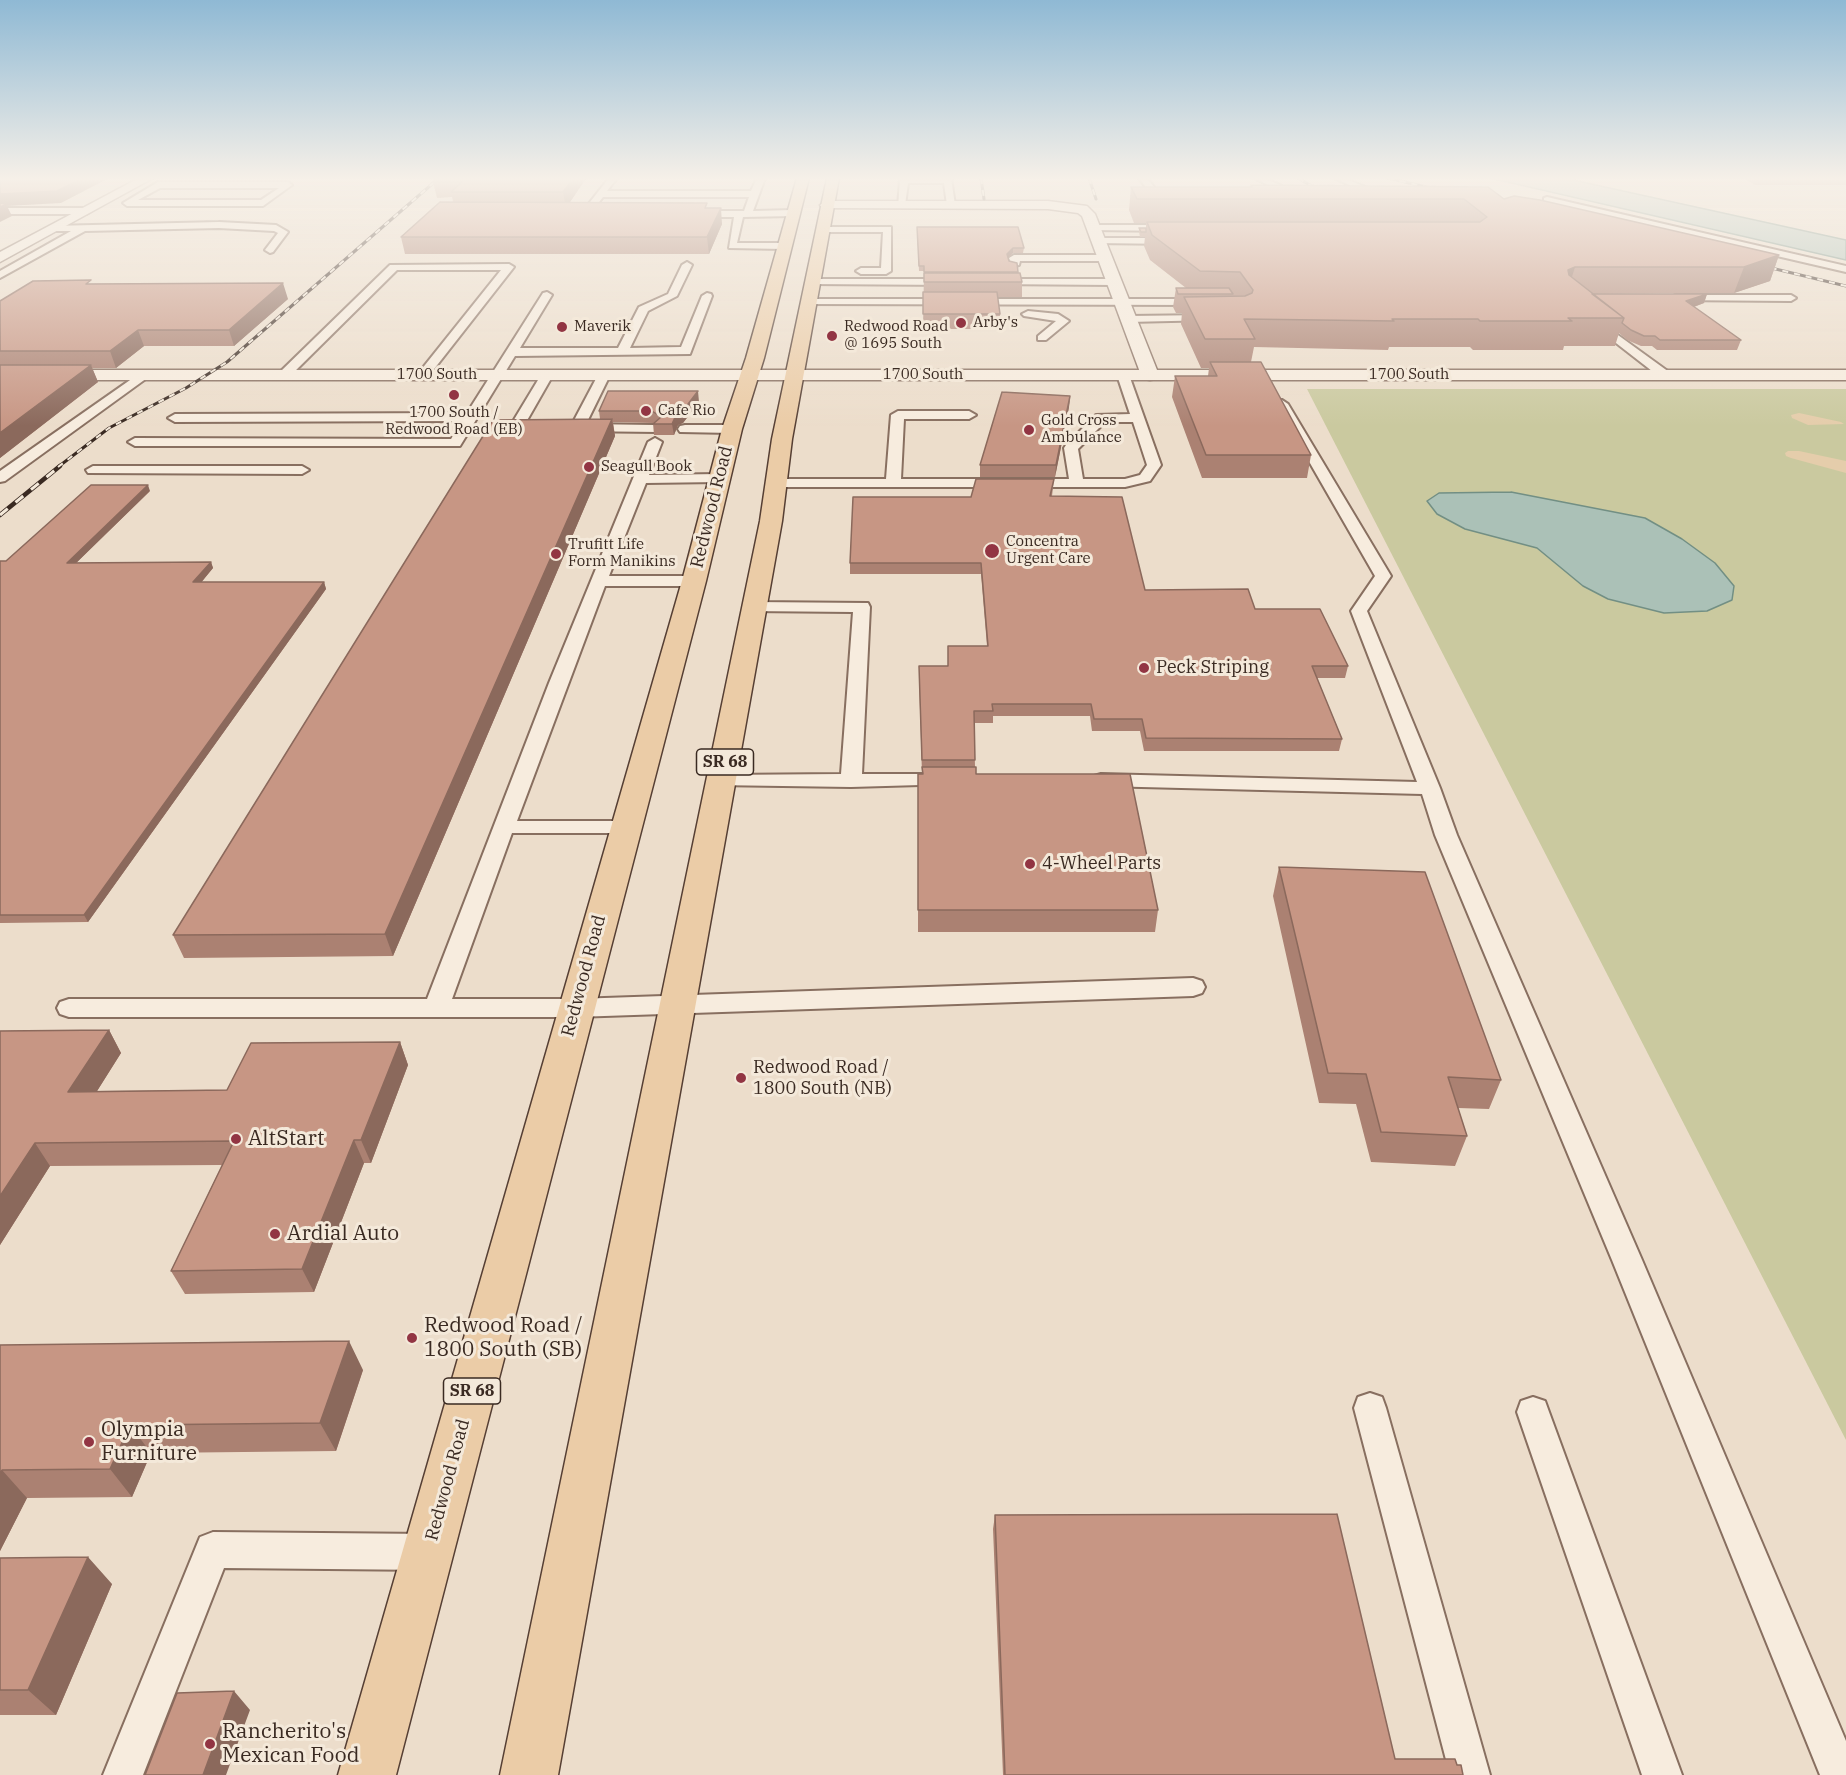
<!DOCTYPE html>
<style>
body{margin:0}
canvas{display:block;background:#ecddcb}
</style>
<canvas width="1846" height="1775"></canvas>
<script>
const ctx = document.querySelector('canvas').getContext('2d');
ctx.lineJoin = 'round';
function fillPath(path, color) { ctx.fillStyle = color; ctx.fill(path, 'evenodd'); }
const toPath = rows => new Path2D(rows.map(r => 'M' + r).join(''));
function strokePath(path, color, width, dash) { ctx.strokeStyle = color; ctx.lineWidth = width; ctx.lineCap = dash ? 'butt' : 'round'; ctx.setLineDash(dash || []); ctx.stroke(path); }
function write(font, color, halo, rows, align = 'center') {
  ctx.font = font + ' "IBM Plex Serif",serif'; ctx.lineWidth = 6; ctx.setLineDash([]); ctx.textBaseline = 'middle'; ctx.strokeStyle = halo; ctx.fillStyle = color; for (const [text, x, y, turn = 0] of rows) {
    ctx.save(); ctx.translate(x, y); ctx.rotate((+turn || 0) * Math.PI / 180); ctx.textAlign = isNaN(turn) ? turn : align; if (halo) ctx.strokeText(text, 0, 0); ctx.fillText(text, 0, 0); ctx.restore();
  }
}
fillPath(toPath([
 [1307,389,1846,389,1846,1440]
]), '#cac99f');
fillPath(toPath([
 [1799,413,1841,422,1844,424,1808,425,1792,418,1791,415],
 [1788,451,1799,451,1846,461,1846,473,1791,458,1786,456,1785,453]
]), '#e5cdab');
const water = toPath([
 [1490,178,1564,178,1846,240,1846,260,1490,178],
 [1511,492,1645,518,1682,539,1715,563,1734,586,1732,600,1707,611,1664,613,1608,599,1583,586,1537,548,1465,529,1437,514,1427,501,1439,493,1511,492]
]);
fillPath(water, '#abc1b7');
strokePath(water, '#728f84', 1.5);
const service = toPath([
 [609,178,617,178,607,191,751,191,757,178,765,178,753,211,793,210,798,213,793,216,743,217,737,243,784,243,789,246,784,249,729,248,734,217,692,217,687,214,692,211,744,211,749,197,603,197,593,210,608,211,608,215,583,215,583,211,609,178],
 [904,178,951,178,955,205,951,208,947,205,944,183,908,183,905,205,898,207,900,180,904,178],
 [1139,178,1147,178,1154,187,1147,189,1139,178],
 [1254,178,1264,178,1291,190,1308,194,1304,197,1286,194,1254,178],
 [1334,178,1344,178,1370,189,1367,194,1343,196,1343,192,1360,190,1334,178],
 [158,182,288,182,292,185,263,206,127,206,123,203,158,182],
 [160,188,279,188,261,200,138,200,160,188],
 [1547,197,1846,266,1846,272,1544,202,1544,198,1547,197],
 [0,208,86,208,91,211,86,214,0,214,0,208],
 [219,222,276,225,288,232,273,252,270,253,265,250,278,233,274,231,219,228,85,231,0,278,0,271,71,231,54,231,49,228,51,226,219,222],
 [1093,225,1175,225,1180,228,1175,231,1090,230,1088,228,1093,225],
 [819,227,891,227,891,271,886,274,861,274,856,271,861,268,881,268,883,232,822,232,819,231,819,227],
 [1098,238,1174,238,1179,241,1174,244,1095,243,1093,241,1098,238],
 [1014,255,1105,255,1110,258,1105,261,1020,261,1019,265,1015,266,1011,265,1009,258,1014,255],
 [687,262,692,265,677,296,648,311,630,348,681,347,702,296,707,293,711,294,712,296,690,354,515,356,460,446,135,446,128,442,135,438,451,439,462,421,175,422,168,418,175,414,467,413,543,293,547,292,552,295,520,348,618,348,639,307,668,294,682,265,687,262],
 [390,265,509,264,514,267,427,378,419,378,417,375,501,270,397,270,288,378,280,378,278,375,280,372,390,265],
 [812,279,953,279,958,282,953,285,808,284,807,282,812,279],
 [992,279,1114,279,1119,282,1114,285,988,284,987,282,992,279],
 [1675,295,1791,295,1796,298,1791,301,1671,300,1670,298,1675,295],
 [807,299,1203,299,1208,302,1203,305,803,304,802,302,807,299],
 [1028,311,1058,314,1069,321,1046,340,1038,340,1038,336,1056,321,1024,316,1022,314,1028,311],
 [1211,315,1217,318,1215,320,1128,322,1122,319,1128,316,1211,315],
 [1593,317,1669,372,1671,375,1669,378,1661,378,1589,322,1589,318,1593,317],
 [143,371,147,372,149,375,147,378,5,481,0,482,0,471,143,371],
 [547,371,553,375,525,424,537,424,544,428,537,432,511,431,509,428,541,375,547,371],
 [604,371,610,375,586,424,653,425,658,426,660,429,658,432,572,431,570,428,598,375,604,371],
 [1123,371,1129,375,1161,465,1150,481,1125,487,776,487,769,483,776,479,886,479,891,415,898,411,969,411,976,415,969,419,904,419,901,479,1069,479,1064,448,1066,445,1096,415,1130,414,1117,375,1123,371],
 [1105,422,1133,422,1147,465,1140,475,1125,479,1083,479,1078,449,1105,422],
 [1282,400,1288,404,1391,576,1367,611,1440,788,1457,835,1642,1260,1846,1741,1846,1775,1820,1775,1612,1260,1435,835,1422,794,1101,786,1094,784,1091,780,1094,776,1101,774,1417,782,1351,611,1375,576,1276,404,1282,400],
 [685,425,732,425,739,429,732,433,680,432,678,429,680,426,685,425],
 [655,438,662,442,649,475,719,474,726,478,719,482,646,483,609,576,694,576,702,581,694,586,605,586,517,821,625,821,633,822,636,827,633,832,625,833,512,833,452,999,575,999,1193,978,1202,981,1205,987,1202,993,1193,996,575,1017,69,1017,60,1014,57,1008,60,1002,69,999,427,999,549,683,648,442,655,438],
 [93,466,302,466,309,470,302,474,88,473,86,470,93,466],
 [754,602,868,603,870,607,862,774,948,774,955,776,958,780,955,784,851,787,714,785,711,781,714,777,721,775,841,774,853,612,748,611,746,607,748,603,754,602],
 [1370,1393,1382,1397,1386,1408,1490,1775,1450,1775,1354,1408,1358,1397,1370,1393],
 [1533,1397,1545,1401,1549,1412,1682,1775,1642,1775,1517,1412,1521,1401,1533,1397],
 [213,1532,430,1534,443,1539,448,1552,443,1565,430,1570,224,1568,143,1775,103,1775,200,1537,213,1532]
]);
const minor = toPath([
 [139,178,153,178,0,262,0,252,139,178],
 [827,201,1048,201,1087,206,1095,214,1159,375,1156,379,1150,380,1144,379,1141,375,1082,216,1078,213,1048,209,822,208,820,205,827,201]
]);
const tertiary = toPath([
 [0,370,1846,370,1846,380,0,380,0,370]
]);
const primary = toPath([
 [797,178,809,178,764,358,742,429,706,581,396,1775,338,1775,682,581,722,429,746,358,797,178],
 [827,178,839,178,792,439,782,521,558,1775,500,1775,760,521,772,439,827,178]
]);
strokePath(service, '#886f60', 4);
strokePath(minor, '#886f60', 3);
strokePath(tertiary, '#886f60', 3);
strokePath(primary, '#563f34', 3);
fillPath(service, '#f7ecde');
fillPath(minor, '#f7ecde');
fillPath(tertiary, '#f7ecde');
fillPath(primary, '#ebcca7');
const railFar1 = toPath([
 [981,178,984,199],
 [1089,178,1096,199],
 [1298,178,1325,194],
 [1388,178,1443,191],
 [1759,265,1846,286],
 [58,467,109,428,186,388,227,362,439,178]
]);
const rail = toPath([
 [0,515,60,466]
]);
strokePath(railFar1, '#3a2a22', 3);
strokePath(rail, '#3a2a22', 4.5);
strokePath(railFar1, '#f4e9da', 2, [6]);
strokePath(rail, '#f4e9da', 3, [10]);
fillPath(toPath([
 [587,177,570,202,707,208,722,224,709,254,405,254,401,237,453,202,452,197,437,198,433,182],
 [1742,177,1846,177,1846,185,1755,185],
 [1251,185,1504,199,1779,255,1770,281,1734,293,1591,293,1707,294,1704,303,1694,307,1741,340,1737,350,1657,350,1652,346,1641,346,1627,340,1619,333,1615,346,1564,346,1563,350,1473,350,1470,347,1389,347,1388,350,1254,347,1251,362,1311,455,1307,478,1202,478,1172,397,1175,376,1208,376,1209,368,1201,368,1181,324,1182,313,1176,313,1173,307,1176,288,1186,288,1150,260,1144,246,1145,237,1140,237,1139,232,1139,228,1146,228,1146,223,1134,223,1129,210,1131,187,1251,187],
 [917,227,1024,248,1023,253,1013,253,1008,258,1009,261,1018,273,1022,282,1022,297,997,297,1000,314,999,329,923,329,924,271,919,271],
 [92,284,288,299,234,346,144,346,116,368,92,368,98,382,0,458,0,301],
 [1070,396,1069,407,1055,477,980,477,980,465],
 [699,402,683,423,678,425,674,435,654,435,653,423,613,422,615,436,393,956,184,958,173,935,600,419,599,411],
 [1054,479,1052,496,1145,590,1255,609,1348,666,1345,678,1317,678,1342,739,1339,751,1144,751,1140,731,1092,731,1090,716,993,716,993,723,974,723,975,767,976,774,1158,910,1155,932,918,932,918,774,922,774,919,678,948,666,987,646,981,574,850,574,850,563,971,497],
 [150,491,76,563,211,562,213,568,201,582,324,582,326,589,88,922,0,923,0,561,6,561],
 [1279,867,1501,1080,1489,1109,1458,1108,1467,1136,1455,1166,1371,1162,1356,1104,1319,1103,1273,896],
 [109,1030,121,1053,97,1091,227,1090,400,1042,408,1065,371,1163,364,1163,314,1292,185,1294,171,1271,222,1165,50,1166,0,1245,0,1031],
 [0,1345,363,1370,336,1451,151,1453,132,1497,27,1498,0,1551],
 [995,1515,1395,1759,1457,1765,1463,1775,1003,1775,993,1529],
 [0,1558,112,1584,56,1715,0,1715]
]), '#ab8172');
fillPath(toPath([
 [84,177,111,177,61,203,7,206,12,216,0,222,0,194],
 [574,177,587,177,566,208,563,192],
 [721,208,722,224,709,254,707,237],
 [1013,248,1013,253,1007,259,1007,254],
 [1779,255,1770,281,1734,293,1744,267],
 [1575,267,1567,293,1568,270],
 [283,283,288,299,234,346,229,330],
 [1707,294,1704,303,1682,311,1686,301],
 [138,330,144,346,116,368,110,351],
 [91,365,98,382,0,458,0,433],
 [698,391,699,402,683,423,678,425,674,435,672,424,677,413],
 [1070,396,1069,407,1055,477,1056,465],
 [612,419,615,436,393,956,385,934],
 [148,485,150,491,70,569,67,563],
 [211,562,213,568,196,589,193,582],
 [324,582,326,589,88,922,84,915],
 [109,1030,121,1053,82,1115,68,1092],
 [400,1042,408,1065,371,1163,361,1140],
 [354,1140,364,1163,314,1292,302,1269],
 [35,1143,50,1166,0,1245,0,1196],
 [349,1341,363,1370,336,1451,320,1423],
 [130,1425,151,1453,132,1497,110,1469],
 [2,1470,27,1498,0,1551,0,1474],
 [88,1557,112,1584,56,1715,28,1690],
 [234,1691,250,1710,226,1775,203,1775]
]), '#8b695c');
const building = toPath([
 [0,177,84,177,57,191,0,194,0,177],
 [438,177,574,177,563,192,451,192,462,182,433,182,438,177],
 [1752,177,1846,177,1846,180,1757,180,1752,177],
 [1251,185,1488,187,1504,199,1514,196,1540,200,1779,255,1744,267,1575,267,1568,270,1569,275,1624,318,1568,318,1572,321,1480,321,1478,319,1392,319,1394,321,1244,319,1255,339,1205,339,1184,297,1245,296,1252,293,1253,290,1240,272,1200,271,1152,235,1147,222,1480,222,1487,217,1464,199,1137,199,1131,187,1252,187,1251,185],
 [440,202,707,203,705,208,721,208,707,237,401,237,440,202],
 [0,203,7,204,0,207,0,203],
 [917,227,1018,227,1024,248,1013,248,1007,254,1009,261,1017,263,1018,272,924,272,924,266,919,266,917,227],
 [1139,228,1146,228,1146,232,1141,232,1139,228],
 [924,273,1020,273,1022,282,924,282,924,273],
 [91,280,86,284,283,283,229,330,138,330,110,351,0,351,0,301,33,281,91,280],
 [1176,288,1229,288,1233,294,1178,294,1176,288],
 [923,292,997,292,1000,314,923,314,923,292],
 [1592,294,1707,294,1686,301,1741,340,1660,340,1655,336,1644,336,1631,330,1622,323,1624,318,1592,294],
 [1210,362,1261,362,1311,455,1206,455,1175,376,1217,376,1210,362],
 [0,365,91,365,0,433,0,365],
 [608,391,698,391,682,412,677,413,672,424,653,424,661,417,652,411,599,411,608,391],
 [1002,392,1070,396,1056,465,980,465,1002,392],
 [612,419,385,934,173,935,493,420,612,419],
 [976,479,1054,479,1050,496,1122,497,1145,590,1248,589,1255,609,1320,609,1348,666,1312,666,1342,739,1146,738,1142,719,1094,719,1091,704,992,704,993,711,974,711,975,760,922,760,919,666,948,666,948,646,988,646,981,563,850,563,853,497,971,497,976,479],
 [91,485,148,485,67,563,211,562,193,582,324,582,84,915,0,915,0,561,6,561,91,485],
 [922,767,976,767,976,774,1130,774,1158,910,918,910,918,774,923,774,922,767],
 [1279,867,1425,872,1501,1080,1448,1077,1467,1136,1381,1132,1366,1074,1328,1073,1279,867],
 [109,1030,68,1092,227,1090,251,1043,400,1042,361,1140,354,1140,302,1269,171,1271,234,1141,35,1143,0,1196,0,1031,109,1030],
 [349,1341,320,1423,130,1425,110,1469,2,1470,0,1474,0,1345,349,1341],
 [1337,1514,1395,1759,1455,1759,1457,1765,1461,1765,1463,1775,1005,1775,995,1515,1337,1514],
 [88,1557,28,1690,0,1690,0,1558,88,1557],
 [234,1691,203,1775,145,1775,177,1693,234,1691]
]);
fillPath(building, '#c79684');
strokePath(building, '#8b695c', 1.5);
const sky = ctx.createLinearGradient(0, 0, 0, 426);
sky.addColorStop(0, '#8fb9d4');
sky.addColorStop(0.42, '#f6f0e8');
sky.addColorStop(1, '#f6f0e800');
ctx.fillStyle = sky;
ctx.fillRect(0, 0, 1846, 426);
for (const [x, y, r, color] of [
 [961,323,6,"#923543"],
 [562,327,6,"#923543"],
 [832,336,6,"#923543"],
 [454,395,6,"#923543"],
 [646,411,6,"#923543"],
 [1029,430,6,"#923543"],
 [589,467,6,"#923543"],
 [992,551,8,"#923543"],
 [556,554,6,"#923543"],
 [1144,668,6,"#923543"],
 [1030,864,6,"#923543"],
 [741,1078,6,"#923543"],
 [236,1139,6,"#923543"],
 [275,1234,6,"#923543"],
 [412,1338,6,"#923543"],
 [89,1442,6,"#923543"],
 [210,1744,6,"#923543"]
]) { const dot = new Path2D(); dot.arc(x, y, r, 0, 2 * Math.PI); ctx.fillStyle = color; ctx.fill(dot); strokePath(dot, '#f4e9da', 2); }
write('15px', '#3a2a22', '#f4e9da', [
 ["Arby's",973,323],
 ["Maverik",574,327],
 ["Redwood Road",844,327],
 ["@ 1695 South",844,344],
 ["Cafe Rio",658,411],
 ["1700 South /",454,413,"center"],
 ["Redwood Road (EB)",454,430,"center"],
 ["Gold Cross",1041,421],
 ["Ambulance",1041,438],
 ["Seagull Book",601,467],
 ["Concentra",1006,542],
 ["Urgent Care",1006,559],
 ["Trufitt Life",568,545],
 ["Form Manikins",568,562]
], 'left');
write('15px', '#3a2a22', '#f4e9da', [
 ["1700 South",437,375],
 ["1700 South",923,375],
 ["1700 South",1409,375]
]);
for (const [x, y, w] of [
 [725,762,57],
 [472,1391,57]
]) { const box = new Path2D(); box.roundRect(x - w / 2, y - 13, w, 26, 4.5); ctx.fillStyle = '#f4e9da'; ctx.fill(box); strokePath(box, '#3a2a22', 1.5); }
write('bold 16px', '#3a2a22', null, [
 ["SR 68",725,762],
 ["SR 68",472,1391]
]);
write('18px', '#3a2a22', '#f4e9da', [
 ["Redwood Road",712,507,-76],
 ["Redwood Road",584,976,-75],
 ["Redwood Road",448,1480,-75]
]);
write('18px', '#3a2a22', '#f4e9da', [
 ["Peck Striping",1156,668],
 ["4-Wheel Parts",1042,864],
 ["Redwood Road /",753,1068],
 ["1800 South (NB)",753,1089]
], 'left');
write('21px', '#3a2a22', '#f4e9da', [
 ["AltStart",248,1139],
 ["Ardial Auto",287,1234],
 ["Redwood Road /",424,1326],
 ["1800 South (SB)",424,1350],
 ["Olympia",101,1430],
 ["Furniture",101,1454],
 ["Rancherito's",222,1732],
 ["Mexican Food",222,1756]
], 'left');
</script>
